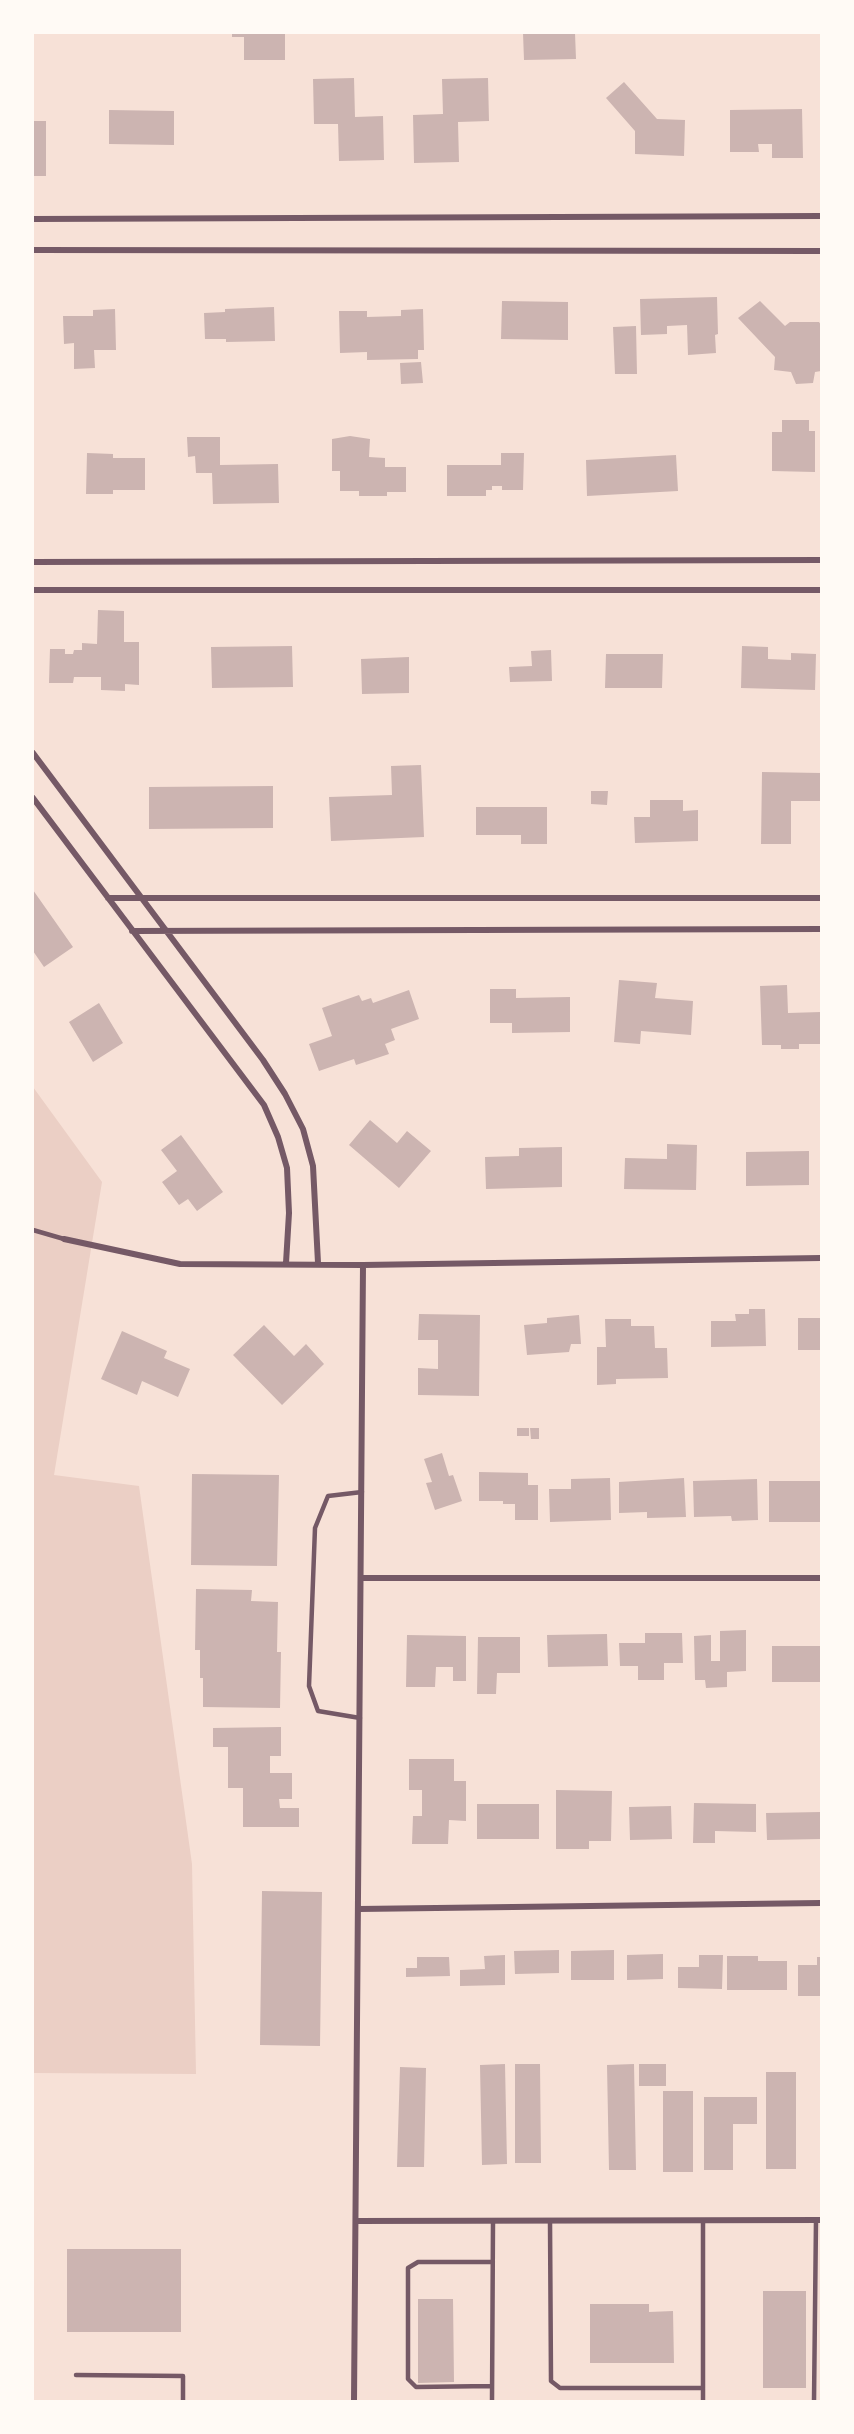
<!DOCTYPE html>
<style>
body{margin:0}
#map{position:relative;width:854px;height:2434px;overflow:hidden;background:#f7e1d7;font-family:Mulish,sans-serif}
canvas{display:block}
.frame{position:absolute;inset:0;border:34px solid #fffaf5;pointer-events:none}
</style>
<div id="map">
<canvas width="854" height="2434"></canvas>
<div class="frame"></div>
</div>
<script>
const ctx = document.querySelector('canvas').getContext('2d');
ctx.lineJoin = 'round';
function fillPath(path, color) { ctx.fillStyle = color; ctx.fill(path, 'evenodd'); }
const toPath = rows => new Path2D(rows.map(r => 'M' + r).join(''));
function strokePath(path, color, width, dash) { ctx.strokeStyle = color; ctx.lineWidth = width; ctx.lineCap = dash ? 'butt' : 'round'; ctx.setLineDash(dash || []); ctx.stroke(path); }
fillPath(toPath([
 [33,1087,102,1182,54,1475,139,1486,192,1864,196,2074,33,2073]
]), '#ebcfc5');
fillPath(toPath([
 [232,33,285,33,285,60,244,60,244,37,232,37],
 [523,33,575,33,576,59,524,60],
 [354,78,355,117,383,116,384,160,339,161,338,124,314,124,313,79],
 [488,78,489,121,458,122,459,162,414,163,413,115,443,114,442,79],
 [624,82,657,119,685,120,684,156,635,154,635,131,606,98],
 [802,109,803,158,772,158,772,144,758,144,759,152,730,152,730,110],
 [109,110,174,111,174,145,109,144],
 [33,121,46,121,46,176,33,176],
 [717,297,718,334,715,335,716,353,688,355,687,325,667,326,667,334,641,335,640,299],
 [502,301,568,302,568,340,501,339],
 [760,301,785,326,790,322,819,322,821,325,821,371,815,372,813,383,796,384,791,372,774,370,775,357,738,318],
 [274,307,275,341,226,342,226,339,205,339,204,313,225,312,225,309],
 [115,309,116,350,94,350,95,368,74,369,74,343,64,344,63,316,93,316,93,310],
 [423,309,424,350,418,350,418,359,367,360,367,352,340,353,339,311,367,311,367,317,401,316,401,310],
 [636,326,637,374,615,374,613,327],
 [421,362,423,383,401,384,400,363],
 [782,420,809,420,809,431,815,431,815,472,772,471,772,432,782,432],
 [350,436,370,439,369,457,385,458,385,467,406,467,406,492,387,492,387,496,359,496,359,491,340,491,340,471,332,471,332,439],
 [187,437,220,437,220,465,278,464,279,503,213,504,212,473,196,473,195,456,188,457],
 [87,453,113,454,113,458,145,458,145,490,113,490,113,494,86,494],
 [501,453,524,453,523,490,502,490,502,486,492,486,492,490,486,490,486,496,447,496,447,465,501,465],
 [676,455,678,491,587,496,586,460],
 [98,610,124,611,124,642,139,642,139,685,125,684,125,691,101,690,101,677,74,677,73,683,49,683,50,649,65,649,65,654,73,654,74,650,82,650,82,643,97,644],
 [292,646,293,687,212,688,211,647],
 [742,646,768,647,768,659,791,660,791,653,816,654,815,690,741,688],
 [551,650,552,681,510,682,509,667,532,666,531,651],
 [606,654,663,654,662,688,605,688],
 [409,657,409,693,362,694,361,659],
 [421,765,424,837,331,841,329,797,392,795,391,766],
 [762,772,821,773,821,801,791,801,791,844,761,844],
 [273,786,273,828,149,829,149,787],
 [591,791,608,791,607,805,591,804],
 [650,800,683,800,683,811,698,810,698,841,635,843,634,817,650,817],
 [476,807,547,807,547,844,521,844,521,835,476,835],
 [33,890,73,947,44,967,33,951],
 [619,980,657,983,655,998,693,1001,691,1035,641,1031,640,1044,614,1042],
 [787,985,788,1013,821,1012,821,1044,799,1044,799,1049,781,1049,781,1045,762,1045,760,986],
 [490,989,516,989,516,998,570,997,570,1032,512,1033,512,1023,490,1023],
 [409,990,419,1019,391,1029,395,1040,385,1044,389,1054,356,1065,354,1059,319,1071,309,1044,332,1036,322,1008,359,995,362,1001,371,998,373,1003],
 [99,1003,123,1043,93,1062,69,1022],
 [370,1120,397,1143,407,1131,431,1151,399,1188,349,1145],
 [181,1135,223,1192,197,1211,188,1199,179,1205,162,1182,177,1171,161,1150],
 [667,1144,697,1145,696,1190,624,1189,625,1158,667,1159],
 [562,1147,562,1187,486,1189,485,1157,519,1156,519,1148],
 [809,1151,809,1185,746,1186,746,1152],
 [749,1309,765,1309,766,1346,711,1347,711,1321,736,1321,735,1314,749,1314],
 [419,1314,480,1315,479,1396,418,1395,418,1368,438,1369,438,1340,418,1340],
 [579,1315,581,1344,571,1344,569,1352,527,1355,524,1325,547,1323,547,1318],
 [798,1318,821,1318,821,1350,798,1350],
 [605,1319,631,1319,631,1326,654,1326,655,1348,667,1348,668,1378,616,1379,616,1384,597,1385,597,1347,606,1347],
 [264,1325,294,1356,306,1344,324,1364,282,1405,233,1355],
 [122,1331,167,1351,164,1358,190,1369,178,1397,142,1381,137,1395,101,1379],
 [517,1428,529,1428,529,1436,517,1436],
 [530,1428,539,1428,539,1439,531,1439],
 [442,1453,449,1476,453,1475,462,1501,435,1510,426,1483,432,1482,424,1459],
 [479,1472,528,1473,528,1485,538,1485,538,1520,515,1520,515,1504,503,1504,503,1501,479,1501],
 [192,1474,279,1475,277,1566,191,1565],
 [610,1478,611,1520,550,1522,549,1489,571,1489,571,1479],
 [684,1478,686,1517,647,1518,647,1512,619,1513,619,1482],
 [757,1479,758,1520,732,1521,731,1516,694,1517,693,1481],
 [769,1481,821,1481,821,1522,769,1522],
 [196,1589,252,1590,251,1601,278,1602,277,1652,281,1652,280,1708,203,1707,203,1678,200,1678,200,1650,195,1650],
 [746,1630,746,1671,727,1672,727,1687,706,1688,705,1680,695,1680,694,1636,711,1635,711,1661,720,1661,720,1631],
 [645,1633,682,1633,683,1663,664,1663,664,1680,638,1680,638,1666,620,1666,619,1643,645,1643],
 [607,1634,608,1666,548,1667,547,1635],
 [407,1635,466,1636,466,1681,453,1681,453,1667,436,1667,435,1687,406,1687],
 [478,1637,520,1637,520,1673,497,1673,496,1694,477,1694],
 [772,1646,821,1646,821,1682,772,1682],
 [281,1727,281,1756,270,1756,270,1773,292,1773,292,1799,279,1799,280,1808,299,1808,299,1827,243,1827,243,1788,228,1788,228,1747,213,1747,213,1728],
 [409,1759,454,1759,454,1781,466,1781,466,1821,449,1820,448,1844,412,1844,413,1816,422,1816,422,1790,409,1790],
 [556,1790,612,1791,611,1841,589,1841,589,1849,556,1849],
 [694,1803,756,1804,756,1832,715,1831,715,1843,693,1843],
 [477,1804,539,1804,539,1839,477,1839],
 [671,1806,672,1839,630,1840,629,1807],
 [821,1812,821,1839,767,1840,766,1813],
 [262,1891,322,1892,320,2046,260,2045],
 [559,1950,559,1973,515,1974,514,1951],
 [614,1950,614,1980,571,1980,571,1951],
 [663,1954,663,1979,627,1980,627,1955],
 [505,1955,505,1985,460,1986,460,1970,485,1969,484,1956],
 [699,1955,723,1955,722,1989,678,1988,678,1967,699,1967],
 [727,1956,758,1956,758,1961,787,1961,787,1990,727,1990],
 [417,1957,449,1957,450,1976,406,1977,406,1968,417,1968],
 [817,1957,821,1957,821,1996,798,1996,798,1965,817,1965],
 [505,2064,507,2164,482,2165,480,2065],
 [515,2064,540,2064,541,2163,515,2163],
 [634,2064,636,2170,609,2170,607,2065],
 [639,2064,666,2064,666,2086,639,2086],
 [400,2067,426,2068,424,2167,397,2167],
 [766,2072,796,2072,796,2169,766,2169],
 [663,2091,693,2091,693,2172,663,2172],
 [704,2097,757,2097,757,2124,733,2124,733,2170,704,2170],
 [67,2249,181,2249,181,2332,67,2332],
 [763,2291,806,2291,806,2388,763,2388],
 [418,2299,453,2299,454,2382,418,2383],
 [590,2304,649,2304,649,2312,673,2311,674,2363,590,2363]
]), '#ccb4b1');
strokePath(toPath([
 [33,1230,64,1239],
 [360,1718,318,1711,309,1686,315,1528,328,1496,362,1492],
 [550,2221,551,2381,560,2388,703,2388],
 [76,2375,183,2376,183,2401],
 [492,2386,416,2387,408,2379,408,2268,418,2262,492,2262],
 [492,2401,493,2221],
 [703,2401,703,2221],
 [814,2401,816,2220]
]), '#755966', 4.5);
strokePath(toPath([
 [33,219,821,216],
 [33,250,821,251],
 [33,562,821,560],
 [33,590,821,590],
 [33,753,263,1060,285,1094,303,1129,313,1166,318,1263],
 [33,798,264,1105,278,1137,287,1168,289,1213,286,1263],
 [108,898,821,898],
 [132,931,821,929],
 [64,1239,180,1264,363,1265,821,1258],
 [361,1578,821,1578],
 [359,1909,821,1903],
 [356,2221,821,2220],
 [354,2401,363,1265]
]), '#755966', 6);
</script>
